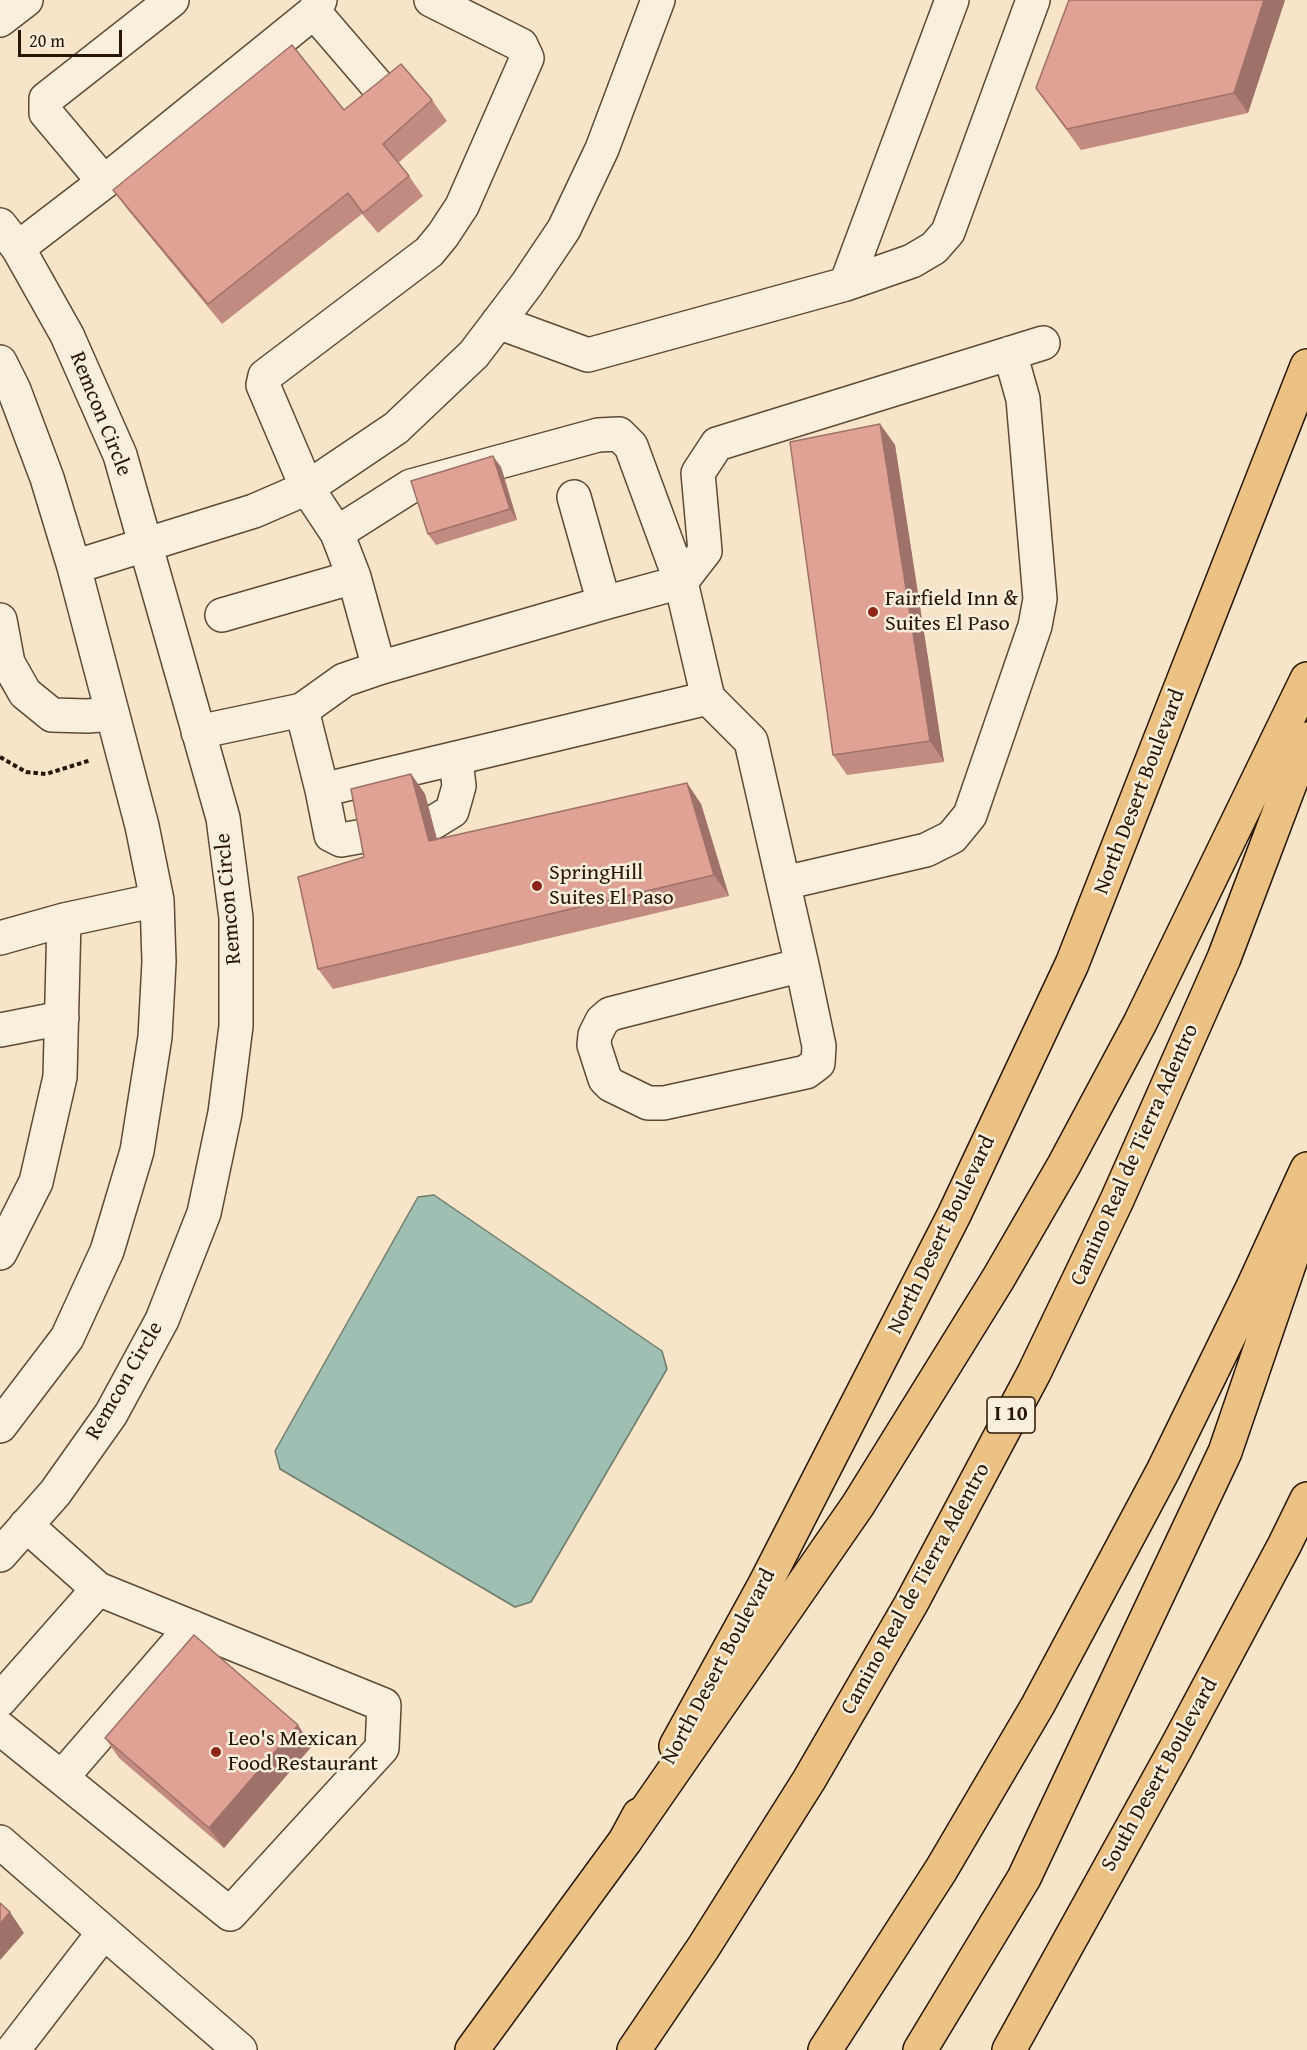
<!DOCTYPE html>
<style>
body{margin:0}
#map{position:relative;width:1307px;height:2050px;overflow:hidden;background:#f8e5c9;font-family:"Gentium Book Plus",serif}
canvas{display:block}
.scale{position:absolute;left:18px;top:30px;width:104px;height:27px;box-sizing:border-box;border:3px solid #281700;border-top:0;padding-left:8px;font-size:18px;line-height:21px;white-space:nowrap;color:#281700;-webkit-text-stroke:4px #faeedc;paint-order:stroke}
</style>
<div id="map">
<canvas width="1307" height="2050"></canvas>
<div class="scale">20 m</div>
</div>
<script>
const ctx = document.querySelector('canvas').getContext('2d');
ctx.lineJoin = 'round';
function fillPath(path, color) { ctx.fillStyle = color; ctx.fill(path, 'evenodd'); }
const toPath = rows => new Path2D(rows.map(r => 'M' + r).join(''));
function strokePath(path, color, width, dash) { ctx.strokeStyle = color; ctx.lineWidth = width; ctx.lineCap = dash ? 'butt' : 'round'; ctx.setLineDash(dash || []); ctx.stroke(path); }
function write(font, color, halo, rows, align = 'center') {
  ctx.font = font + ' "Gentium Book Plus",serif'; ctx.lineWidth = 5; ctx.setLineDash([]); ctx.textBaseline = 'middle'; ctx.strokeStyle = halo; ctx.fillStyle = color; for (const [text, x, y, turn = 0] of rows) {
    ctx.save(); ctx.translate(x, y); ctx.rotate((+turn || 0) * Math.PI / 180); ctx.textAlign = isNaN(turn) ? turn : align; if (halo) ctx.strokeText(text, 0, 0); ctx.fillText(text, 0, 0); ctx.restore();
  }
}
const water = toPath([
 [434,1195,662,1351,667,1369,531,1602,515,1607,280,1469,275,1451,418,1197,434,1195]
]);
fillPath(water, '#9ebfb2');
strokePath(water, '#6f7c6b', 1.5);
const minor = toPath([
 [314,12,376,84],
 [0,20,26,0],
 [104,182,46,113,46,99,172,0],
 [0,225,18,248,67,335,120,455,223,818,236,918,236,1026,225,1113,204,1213,162,1320,111,1414,55,1493,0,1555],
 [18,248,104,182,314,12,320,0],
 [846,284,952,0],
 [498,322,588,355,846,284,912,261,934,248,948,232,1033,0],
 [0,362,14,390,47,478,74,567,142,826,157,900,159,962,155,1037,137,1151,107,1251,67,1338,0,1426],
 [574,497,604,603],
 [74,567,254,511,307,488,396,428,474,354,527,284,564,229,602,149,658,0],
 [222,615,354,577],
 [0,620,8,663,25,693,52,715,87,716,112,714],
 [379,668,354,577,337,533,307,488,263,385,265,376,429,252,443,235,462,206,527,58,521,45,431,0],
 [302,710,322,790,708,698],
 [198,732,302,710,344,680,379,668,604,603,681,582,631,446,619,434,598,435,411,486,337,533],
 [322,790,331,835,341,840,369,835],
 [434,822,452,811,459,786,456,760],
 [784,883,926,850,952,837,970,815,1035,626,1040,599,1023,399,1010,353],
 [0,938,64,920,157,900],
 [802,965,610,1014,602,1021,595,1035,594,1045,605,1079,611,1085,648,1103,664,1103,806,1072,818,1063,819,1046,802,965,751,741,708,698,681,582,705,551,698,473,717,444,1043,343],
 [0,1030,62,1018],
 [0,1253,36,1182,60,1077,64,920],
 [0,1700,98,1589],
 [0,1728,230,1914,382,1748,384,1705,98,1589,26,1525],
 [62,1777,192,1627],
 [0,1842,240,2050],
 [13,2050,104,1932]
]);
const major = toPath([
 [676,1746,764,1586,954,1215,1072,964,1307,366],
 [472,2050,625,1841,639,1815],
 [1009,2050,1176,1748,1285,1544,1307,1499]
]);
const highway = toPath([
 [625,1841,858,1505,998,1279,1064,1165,1140,1023,1307,679],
 [634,2050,703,1948,809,1780,911,1604,1034,1373,1117,1200,1224,958,1307,739],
 [825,2050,941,1870,1038,1705,1163,1471,1252,1289,1307,1169],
 [920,2050,1024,1878,1225,1452,1306,1215]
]);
strokePath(minor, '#5c4a32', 36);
strokePath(major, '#281700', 36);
strokePath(highway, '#281700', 36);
strokePath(toPath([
 [0,757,26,772,46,774,91,760]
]), '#281700', 4, [4.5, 3]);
strokePath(minor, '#faeedc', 33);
strokePath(major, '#ecc284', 33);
strokePath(highway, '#ecc284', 33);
fillPath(toPath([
 [1285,0,1248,113,1081,150,1036,88],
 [432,100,447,121,398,163,409,176,423,196,378,233,362,214,222,324,128,210,113,190,344,110],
 [880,424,895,445,944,762,847,775,833,755],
 [501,467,517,520,436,545,428,534],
 [411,774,425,794,437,840,687,783,701,804,729,896,333,989,318,969],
 [105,1738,312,1746,224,1848,119,1758]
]), '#c28b81');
fillPath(toPath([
 [1264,0,1285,0,1248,113,1234,93],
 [880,424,895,445,944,762,930,741],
 [493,456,501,467,517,520,510,509],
 [411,774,425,794,443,862,429,841],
 [687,783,701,804,729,896,714,875],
 [298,1725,312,1746,224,1848,209,1828],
 [10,1912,24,1933,0,1960,0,1924]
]), '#9e7169');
const building = toPath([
 [1069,0,1264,0,1234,93,1067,129,1036,88,1069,0],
 [292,45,344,110,401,64,432,100,383,144,409,176,363,213,348,193,208,304,113,190,292,45],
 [880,424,930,741,833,755,790,442,880,424],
 [493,456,510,509,428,534,411,481,493,456],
 [411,774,429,841,687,783,714,875,318,969,298,877,364,857,351,789,411,774],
 [194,1635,298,1725,209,1828,105,1738,194,1635],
 [0,1903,10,1912,0,1924,0,1903]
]);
fillPath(building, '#e1a296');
strokePath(building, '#9e7169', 1.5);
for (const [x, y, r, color] of [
 [873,612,6,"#8f2418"],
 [537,886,6,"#8f2418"],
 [216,1752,6,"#8f2418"]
]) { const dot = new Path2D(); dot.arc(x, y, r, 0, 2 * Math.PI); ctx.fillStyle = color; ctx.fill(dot); strokePath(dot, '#faeedc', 2); }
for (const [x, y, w] of [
 [1011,1415,48]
]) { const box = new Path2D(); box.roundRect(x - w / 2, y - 18, w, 36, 4.5); ctx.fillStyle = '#faeedc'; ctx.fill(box); strokePath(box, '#281700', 1.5); }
write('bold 21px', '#281700', null, [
 ["I 10",1011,1415]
]);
write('22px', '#281700', '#faeedc', [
 ["Remcon Circle",100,414,68],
 ["North Desert Boulevard",1140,792,-69],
 ["Remcon Circle",229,899,-95],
 ["Camino Real de Tierra Adentro",1135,1155,-66],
 ["North Desert Boulevard",942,1235,-64],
 ["Remcon Circle",125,1381,-60],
 ["Camino Real de Tierra Adentro",916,1589,-61],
 ["North Desert Boulevard",719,1667,-62],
 ["South Desert Boulevard",1160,1775,-61]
]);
write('22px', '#281700', '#faeedc', [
 ["Fairfield Inn &",885,599],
 ["Suites El Paso",885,624],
 ["SpringHill",549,873],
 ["Suites El Paso",549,898],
 ["Leo's Mexican",228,1739],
 ["Food Restaurant",228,1764]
], 'left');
</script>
